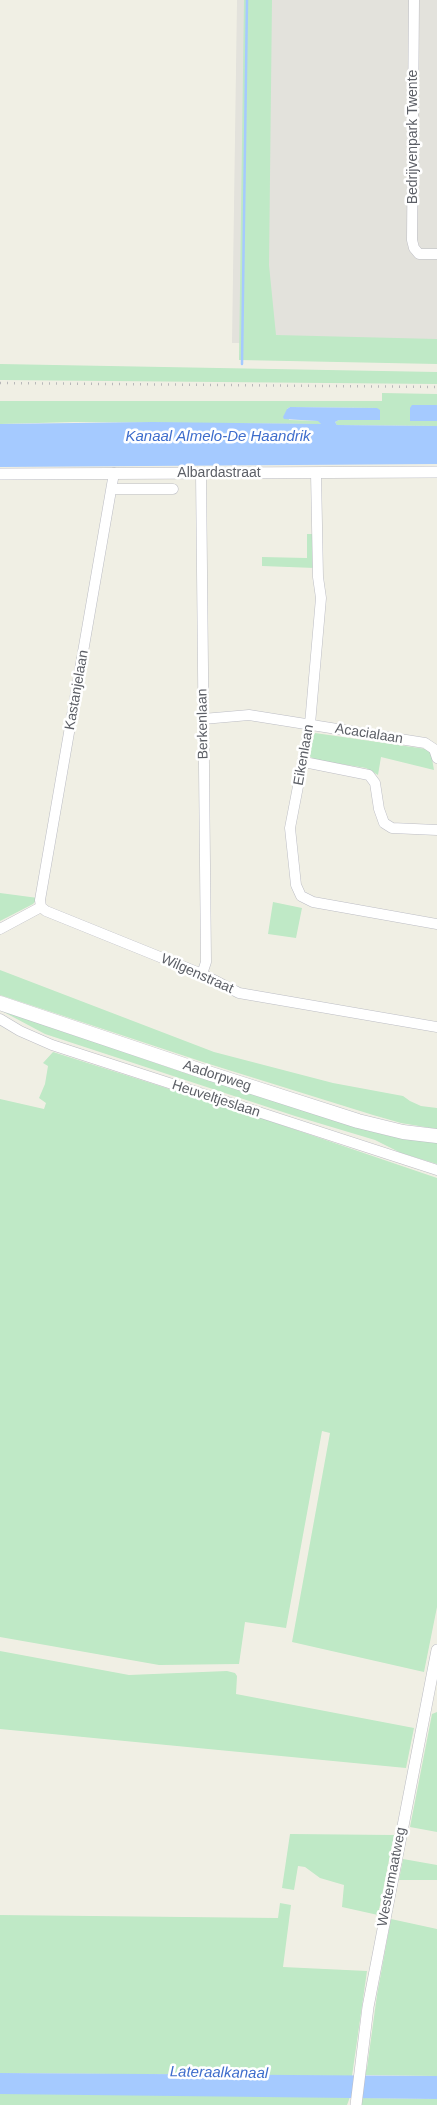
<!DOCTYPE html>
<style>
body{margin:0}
canvas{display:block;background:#f0efe4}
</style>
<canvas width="437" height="2105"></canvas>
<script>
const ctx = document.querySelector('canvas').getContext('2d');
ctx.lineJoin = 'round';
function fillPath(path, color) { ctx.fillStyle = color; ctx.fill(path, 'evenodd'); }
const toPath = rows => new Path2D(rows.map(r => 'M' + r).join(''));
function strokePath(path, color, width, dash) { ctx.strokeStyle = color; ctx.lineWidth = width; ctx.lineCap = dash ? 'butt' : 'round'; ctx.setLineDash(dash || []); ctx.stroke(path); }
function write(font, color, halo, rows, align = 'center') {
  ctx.font = font + ' Helvetica,sans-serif'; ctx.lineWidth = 5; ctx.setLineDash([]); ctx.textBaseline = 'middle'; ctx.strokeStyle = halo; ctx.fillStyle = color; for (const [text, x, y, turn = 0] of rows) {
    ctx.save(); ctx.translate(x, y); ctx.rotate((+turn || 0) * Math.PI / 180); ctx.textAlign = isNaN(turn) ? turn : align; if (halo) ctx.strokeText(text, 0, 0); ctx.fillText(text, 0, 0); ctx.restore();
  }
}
fillPath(toPath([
 [237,0,437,0,437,344,232,343]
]), '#e3e2dc');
fillPath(toPath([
 [244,0,272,0,269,265,276,335,437,339,437,364,239,360],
 [0,364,437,372,437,384,0,380],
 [382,393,437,394,437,405,412,405,411,421,437,421,437,426,337,425,335,422,339,420,379,420,377,408,290,407,287,409,289,420,319,421,321,424,74,422,0,424,0,401,382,401],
 [307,534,315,534,315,568,262,566,262,557,307,558],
 [315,733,426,749,431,753,434,770,381,757,378,775,366,768,316,760,309,756,313,736],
 [0,893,38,898,33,904,0,921],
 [273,902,302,908,296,938,268,934],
 [0,970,214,1052,333,1083,403,1096,410,1101,421,1106,437,1108,437,1129,401,1123,373,1115,206,1063,0,995],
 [0,1010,191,1075,363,1129,389,1136,437,1142,437,1164,401,1153,375,1140,295,1116,45,1034],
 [53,1052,267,1120,437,1178,437,1607,424,1672,292,1642,330,1433,322,1431,286,1628,245,1622,239,1664,159,1665,0,1637,0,1099,44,1109,46,1103,39,1098,45,1084,48,1066,43,1063],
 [0,1651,129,1675,227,1671,235,1673,237,1676,236,1694,414,1728,406,1768,0,1729],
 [437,1712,437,1832,410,1827,432,1714],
 [290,1834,394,1835,378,1915,342,1907,344,1885,320,1878,305,1867,298,1866,294,1890,282,1888],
 [403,1859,437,1865,437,1880,399,1880],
 [280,1903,291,1905,283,1967,367,1971,352,2076,0,2073,0,1915,278,1918],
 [391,1919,437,1929,437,2076,364,2075,367,2068,377,1995],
 [4,2093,232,2095,350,2097,347,2105,0,2105,0,2094],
 [361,2098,437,2099,437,2105,362,2105]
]), '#bfe9c6');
fillPath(toPath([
 [412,405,437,405,437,421,410,421,410,408],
 [290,407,377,408,380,410,380,420,339,420,335,422,337,425,437,426,437,464,0,467,0,424,153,422,321,424,318,421,284,419,283,417,287,409],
 [0,2073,437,2076,437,2099,0,2094]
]), '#a5caff');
strokePath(toPath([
 [242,364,247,0]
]), '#a5caff', 2.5);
const minor = toPath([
 [414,0,412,240,414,248,419,254,437,254],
 [201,473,206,962,202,974],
 [316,473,318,577,321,598,310,724,290,828,296,885,301,896,313,902,437,924],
 [112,489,173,489],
 [203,719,249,715,425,743,434,749,437,758],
 [304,762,369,775,375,783,379,809,384,823,392,828,437,830],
 [41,907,40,900,114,473],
 [41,907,46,911,202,974,239,993,437,1027],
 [0,929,41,907],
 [0,1019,20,1031,52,1045,437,1170]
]);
const tertiary = toPath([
 [0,474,437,472],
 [356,2105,368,2007,437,1650]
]);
const secondary = toPath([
 [0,1003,202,1071,358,1121,403,1132,437,1136]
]);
strokePath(minor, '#bcbdc4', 11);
strokePath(tertiary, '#bcbdc4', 12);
strokePath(secondary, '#bdbfc6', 15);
strokePath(minor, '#fff', 10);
strokePath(tertiary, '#fff', 11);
strokePath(secondary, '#fff', 14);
strokePath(toPath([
 [0,383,437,387]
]), '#b8b8b9', 2.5, [1, 6]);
write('14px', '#5c5f66', '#fff', [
 ["Bedrijvenpark Twente",413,137,-90],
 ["Albardastraat",219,473],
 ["Kastanjelaan",77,690,-80],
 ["Berkenlaan",203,724,-91],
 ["Acacialaan",369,734,9],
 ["Eikenlaan",304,755,-80],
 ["Wilgenstraat",197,974,24],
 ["Aadorpweg",217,1076,18],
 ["Heuveltjeslaan",216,1099,18],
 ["Westermaatweg",392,1877,-79]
]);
write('italic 15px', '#3e6dcc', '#fff', [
 ["Kanaal Almelo-De Haandrik",218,437],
 ["Lateraalkanaal",219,2073,1]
]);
</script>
